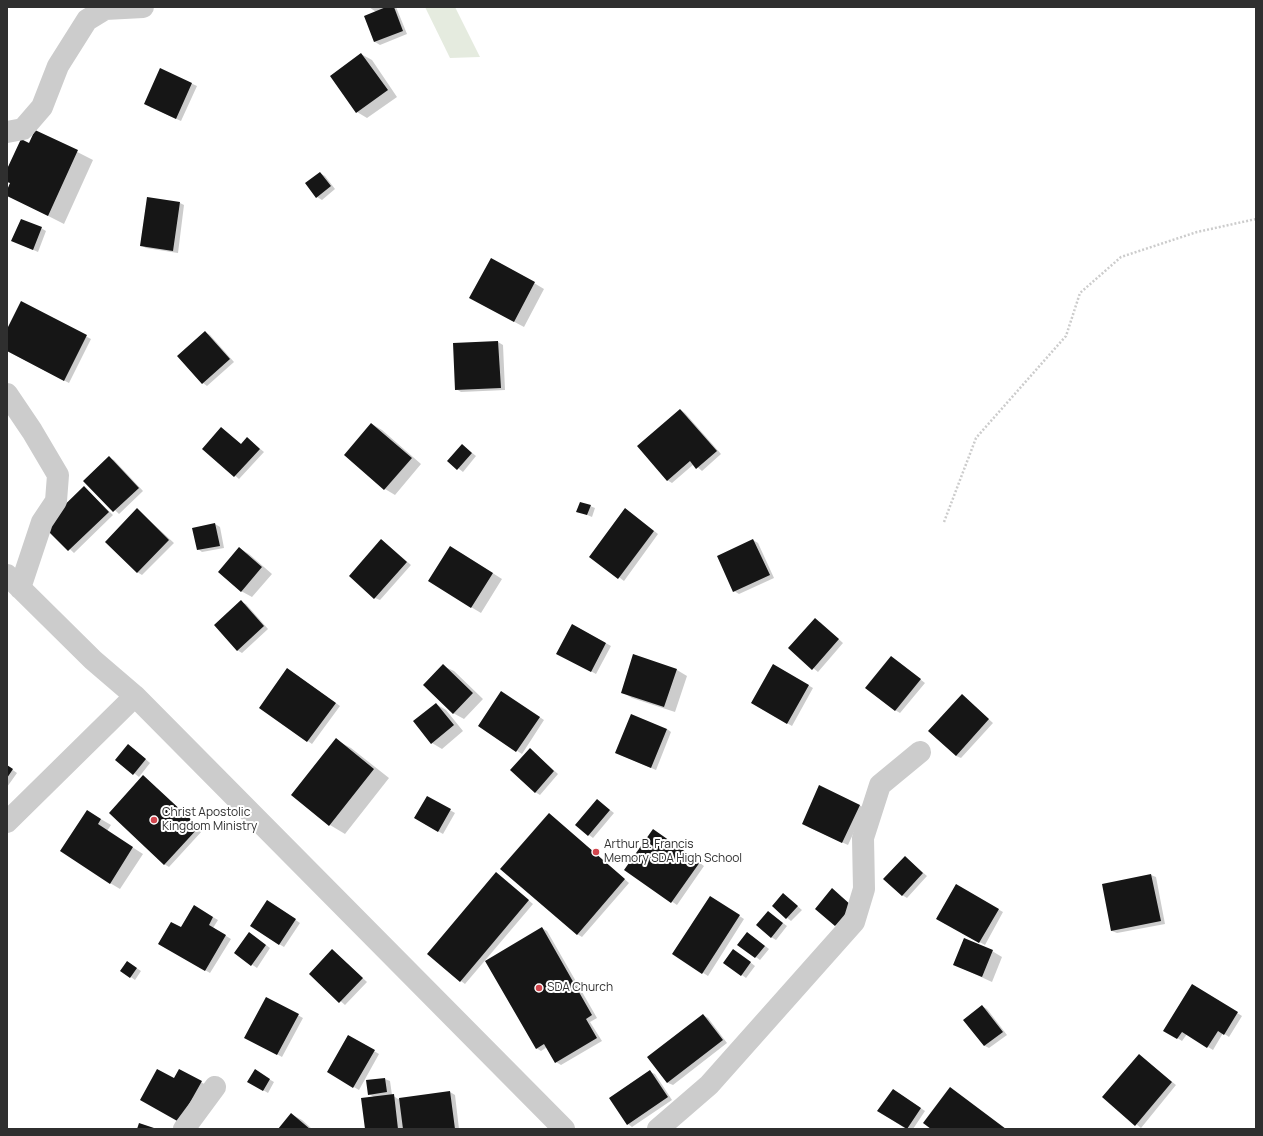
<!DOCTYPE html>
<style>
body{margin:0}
#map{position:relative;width:1263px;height:1136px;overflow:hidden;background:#fff;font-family:Manrope,sans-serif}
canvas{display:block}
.frame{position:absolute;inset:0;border:8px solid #2f2f2f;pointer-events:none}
</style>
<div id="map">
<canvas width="1263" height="1136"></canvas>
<div class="frame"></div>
</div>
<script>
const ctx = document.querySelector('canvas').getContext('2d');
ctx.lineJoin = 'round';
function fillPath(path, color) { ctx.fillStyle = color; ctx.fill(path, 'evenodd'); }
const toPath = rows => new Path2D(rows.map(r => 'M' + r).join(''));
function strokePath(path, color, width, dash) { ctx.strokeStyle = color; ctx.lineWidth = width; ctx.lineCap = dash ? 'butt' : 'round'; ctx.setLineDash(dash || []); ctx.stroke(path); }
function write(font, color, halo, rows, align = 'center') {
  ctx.font = font + ' Manrope,sans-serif'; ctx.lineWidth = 4; ctx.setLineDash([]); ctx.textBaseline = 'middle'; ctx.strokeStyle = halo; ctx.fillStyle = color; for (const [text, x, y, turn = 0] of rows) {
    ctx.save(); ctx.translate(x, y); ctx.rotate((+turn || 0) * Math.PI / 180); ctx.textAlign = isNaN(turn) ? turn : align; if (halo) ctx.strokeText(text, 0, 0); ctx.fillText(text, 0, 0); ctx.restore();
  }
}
fillPath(toPath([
 [425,7,455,7,480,57,450,58]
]), '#e5ebdf');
fillPath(toPath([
 [369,7,396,7,407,34,380,45,375,42,365,16,376,12],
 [361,54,372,60,397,97,367,118,357,112],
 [160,69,197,86,181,121,150,107],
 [36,131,93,160,64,224,7,195,11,183,7,181,7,171,29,144],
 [320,173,325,176,335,189,322,200,317,197],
 [180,203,184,205,178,253,146,248,141,245],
 [41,228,46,231,38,252,13,241],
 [534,283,544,289,524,327,481,304],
 [21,303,91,339,69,383,7,351,7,331],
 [205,332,210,335,234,362,207,386,203,383],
 [498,342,503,345,505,390,461,392,456,389,454,344],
 [681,410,685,413,721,454,702,471,694,464,672,483,667,480],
 [372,424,382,430,421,464,395,495,385,489],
 [221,428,242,445,247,438,264,452,239,479,204,449],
 [466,448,476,456,463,472,449,461],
 [109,458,114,460,143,491,119,514,85,481],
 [84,487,113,515,74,553,45,526],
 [590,506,595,508,592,517,578,511],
 [137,509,174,543,142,575,137,572],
 [630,512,658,534,624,581,591,556],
 [215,524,220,527,224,548,202,552,198,549],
 [382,540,411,565,380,600,375,598],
 [753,540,758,543,774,578,739,594,734,591,718,557],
 [239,548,249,554,272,574,252,597,241,591],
 [461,553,502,579,481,613,471,607],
 [241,602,246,604,268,629,242,653,237,650],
 [820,622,843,643,818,672,789,648],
 [573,625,611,646,596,674,558,653],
 [634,655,677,670,687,676,675,712,632,698,622,692],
 [891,657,925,683,900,713,895,710],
 [773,665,813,688,792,726,752,703],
 [443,666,454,671,483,699,464,719,453,713],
 [292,672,340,706,312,744,261,708],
 [506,695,544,720,522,754,479,726],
 [962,695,993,723,961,758,956,756],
 [436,704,446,710,463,731,442,749,432,743],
 [667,729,671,732,656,770,616,753],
 [336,740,351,748,389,778,345,834,330,825,293,795],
 [133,748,150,763,139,777,117,760],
 [530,749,558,774,540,795,535,792],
 [7,766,17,773,7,787],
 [143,777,203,830,169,867,164,864],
 [820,787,865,808,848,845,808,827],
 [427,797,455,813,443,834,415,818],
 [597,800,614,813,593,838,589,835],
 [87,811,111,825,107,831,143,854,120,889,110,883],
 [549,814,629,883,582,937,577,934],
 [658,833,704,866,677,905,626,870],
 [905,857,927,876,907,898,902,895],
 [496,873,533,904,465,984,461,981],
 [1151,875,1156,877,1165,924,1117,933,1112,931],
 [956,885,1003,912,985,945,937,919],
 [832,890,856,909,840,928,816,909],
 [784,895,802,910,791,921,773,906],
 [715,900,744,919,708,976,674,954],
 [272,904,300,923,284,947,279,944],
 [194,906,218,920,213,928,231,939,210,973,159,943,181,928],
 [768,912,787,926,776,940,771,937],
 [542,928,547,931,597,1018,590,1022,602,1041,561,1065,556,1062,547,1047,541,1051,536,1048],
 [254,936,270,948,257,968,235,953],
 [752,936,769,949,760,960,739,945],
 [332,950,367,982,345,1005,310,974],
 [992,951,1002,957,992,982,955,965],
 [738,953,755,966,746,978,742,975],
 [132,965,141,971,135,980,121,970],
 [1193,985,1242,1016,1229,1037,1223,1033,1213,1050,1187,1034,1182,1041,1165,1030],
 [267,998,303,1018,282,1057,246,1037],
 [982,1006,987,1009,1007,1035,989,1048,985,1046,965,1020],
 [703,1015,708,1018,727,1043,673,1085,668,1083,649,1058],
 [348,1036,379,1054,359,1090,328,1072],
 [1139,1055,1176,1085,1141,1128,1103,1097],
 [180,1070,206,1085,184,1124,174,1080],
 [255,1071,274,1082,268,1093,248,1081],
 [650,1072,655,1074,672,1100,632,1127,628,1124],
 [385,1079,390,1081,392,1095,398,1099,450,1092,455,1095,459,1129,366,1129,374,1097,369,1094,367,1081],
 [898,1093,925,1111,913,1129,906,1129,879,1111],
 [291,1114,302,1120,312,1129,279,1129]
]), '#0003');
fillPath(toPath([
 [386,7,394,7,403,31,374,42,364,16],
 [361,53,388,90,356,113,330,76],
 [160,68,192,83,176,119,144,104],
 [35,130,78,150,48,216,7,196,7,190,10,183,7,182,7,169,21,139,29,143],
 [320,172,331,186,316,198,305,183],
 [147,197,180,202,173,251,140,246],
 [21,219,42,227,33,250,11,241],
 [491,258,535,282,514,322,469,298],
 [21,301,87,335,64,381,7,351,7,329],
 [205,331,230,359,202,384,177,356],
 [498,341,501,388,455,390,453,343],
 [680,409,717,451,696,469,690,461,667,481,637,446],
 [371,423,412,458,384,490,344,455],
 [221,427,241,444,247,437,260,449,234,477,202,449],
 [462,444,472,453,457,470,447,461],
 [109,456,139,488,113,512,83,481],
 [84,486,109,512,68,551,43,526],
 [580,502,591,505,587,515,576,512],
 [137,508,169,540,137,573,105,542],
 [625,508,654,531,618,579,589,557],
 [215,523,220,546,197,550,192,528],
 [381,539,407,562,374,599,349,576],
 [753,539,770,575,733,592,717,556],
 [450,546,493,573,471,608,428,581],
 [239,547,262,567,241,592,218,572],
 [241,600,264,626,237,651,214,625],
 [815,618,839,639,812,670,788,648],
 [572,624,606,643,591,672,556,654],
 [633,654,677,669,664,707,621,693],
 [891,656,921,679,895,711,865,688],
 [443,664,473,693,453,714,423,685],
 [773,664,809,685,787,724,751,703],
 [287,668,336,703,307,742,259,708],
 [501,691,540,717,516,752,478,726],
 [962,694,989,719,956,756,928,731],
 [436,703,454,725,431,744,413,721],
 [631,714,667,729,651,768,615,753],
 [336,738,374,769,329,826,291,795],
 [128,744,146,759,133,775,115,760],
 [530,748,554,771,535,793,510,770],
 [7,765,13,769,7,778],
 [143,775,199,827,164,865,109,813],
 [819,785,860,805,842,843,802,824],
 [427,796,451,809,438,832,414,818],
 [597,799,610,810,588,836,575,825],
 [87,810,101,819,98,824,133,847,110,884,60,851],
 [549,813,625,879,577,935,500,869],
 [653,829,700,862,671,903,624,870],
 [905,856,923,873,902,896,883,879],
 [496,872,529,900,460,982,427,954],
 [1151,874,1161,921,1111,931,1102,884],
 [956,884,999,909,979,943,936,919],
 [832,888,852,906,835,926,815,909],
 [783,893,798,906,786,919,772,906],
 [710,896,740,915,702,974,672,954],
 [267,900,296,919,279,945,250,926],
 [194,905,213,917,209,925,226,935,205,971,158,944,171,922,181,927],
 [768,911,783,923,771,938,756,925],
 [542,927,592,1015,586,1019,597,1038,555,1063,544,1044,536,1049,485,961],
 [249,932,266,945,251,966,234,953],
 [747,932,765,946,755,958,737,945],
 [964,938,993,950,982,977,953,965],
 [332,949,363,978,339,1003,309,974],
 [733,949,751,962,741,976,723,963],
 [127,961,137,968,130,978,120,971],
 [1192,984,1238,1012,1224,1035,1218,1031,1207,1048,1182,1032,1177,1039,1163,1031],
 [266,997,299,1014,277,1055,244,1038],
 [982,1005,1003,1032,984,1046,963,1020],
 [703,1014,723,1040,667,1083,647,1057],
 [348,1035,375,1050,353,1088,327,1072],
 [1139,1054,1172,1082,1135,1126,1102,1097],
 [157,1069,174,1078,179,1069,202,1081,179,1122,140,1100],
 [255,1069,270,1079,263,1091,247,1082],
 [650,1070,668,1097,627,1125,609,1098],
 [385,1078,387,1092,368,1095,366,1080],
 [950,1087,1006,1129,931,1129,923,1123],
 [893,1089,921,1108,907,1129,877,1111],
 [450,1091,455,1129,403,1129,399,1098],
 [394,1094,398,1129,365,1129,361,1098],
 [291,1113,310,1129,278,1129],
 [139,1123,157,1129,137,1129]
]), '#161616');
strokePath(toPath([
 [944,522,976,438,1066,336,1080,293,1121,257,1197,232,1256,219]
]), '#ccc', 2.5, [2, 2]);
strokePath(toPath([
 [7,132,23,129,42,107,58,66,87,20,105,9,143,7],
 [7,394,32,431,58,475,56,501,42,522,20,588],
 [7,575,93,660,135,696,564,1129],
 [7,822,135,696],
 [184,1129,215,1087],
 [658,1129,709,1085,854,922,864,889,863,838,880,785,920,752]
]), '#ccc', 22);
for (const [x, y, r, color] of [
 [154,820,4,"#d2464e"],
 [596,852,4,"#d2464e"],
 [539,988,4,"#d2464e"]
]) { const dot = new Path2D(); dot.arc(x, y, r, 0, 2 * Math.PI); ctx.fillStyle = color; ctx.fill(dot); strokePath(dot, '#fff', 1.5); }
write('12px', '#2f2f2f', '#fff', [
 ["Christ Apostolic",162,813],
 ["Kingdom Ministry",162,827],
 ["Arthur B. Francis",604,845],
 ["Memory SDA High School",604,859],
 ["SDA Church",547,988]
], 'left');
</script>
